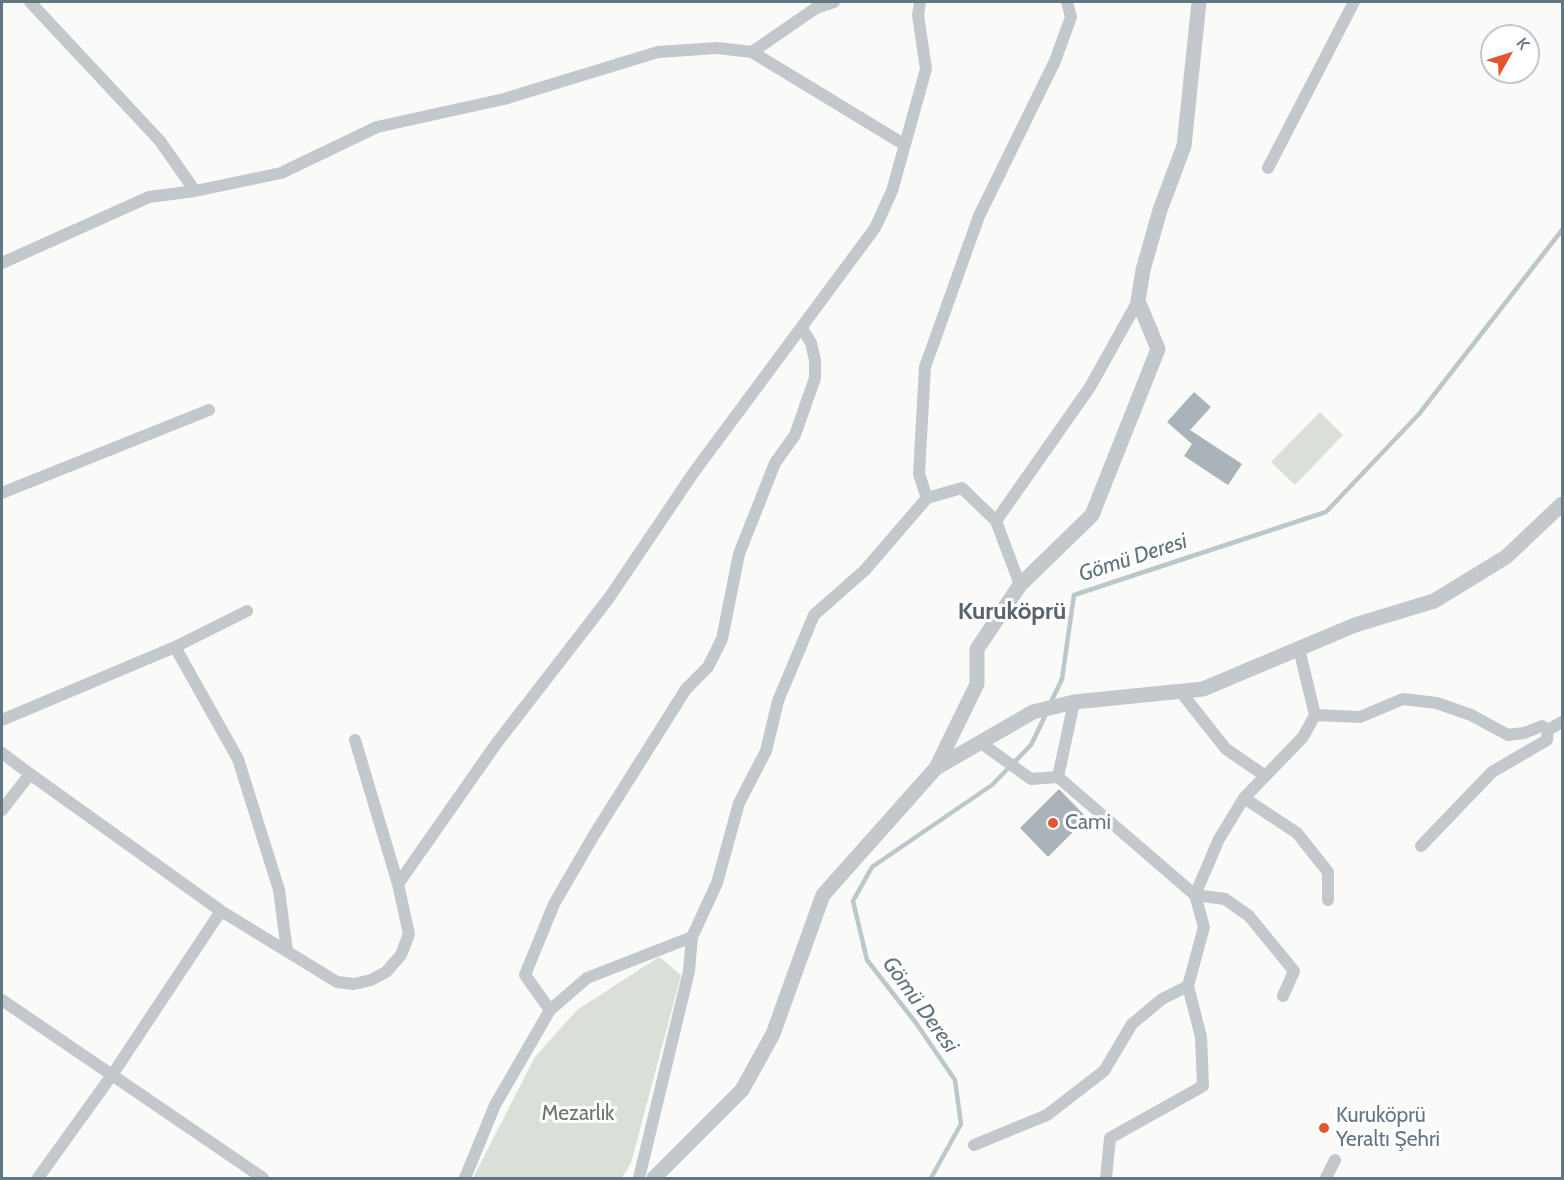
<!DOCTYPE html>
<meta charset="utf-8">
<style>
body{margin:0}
#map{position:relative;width:1564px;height:1180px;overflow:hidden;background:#fafaf8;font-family:Cabin,sans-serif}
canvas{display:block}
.frame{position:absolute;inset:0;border:3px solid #657683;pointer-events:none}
.north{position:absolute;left:1480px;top:24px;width:60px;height:60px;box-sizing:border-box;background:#fff;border:2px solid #c1c8cd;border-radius:50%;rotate:51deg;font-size:16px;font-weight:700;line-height:24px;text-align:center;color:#657683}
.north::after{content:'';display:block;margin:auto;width:21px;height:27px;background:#e4572e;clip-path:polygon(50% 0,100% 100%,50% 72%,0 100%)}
</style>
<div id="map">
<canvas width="1564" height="1180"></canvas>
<div class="frame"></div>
<div class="north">K</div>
</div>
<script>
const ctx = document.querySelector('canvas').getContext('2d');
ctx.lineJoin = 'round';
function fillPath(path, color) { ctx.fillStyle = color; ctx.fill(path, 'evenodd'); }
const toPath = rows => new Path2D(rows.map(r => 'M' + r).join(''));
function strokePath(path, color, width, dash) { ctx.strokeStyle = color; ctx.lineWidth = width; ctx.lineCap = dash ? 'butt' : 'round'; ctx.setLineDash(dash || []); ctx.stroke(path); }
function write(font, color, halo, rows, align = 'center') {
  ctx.font = font + ' Cabin,sans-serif'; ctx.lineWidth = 6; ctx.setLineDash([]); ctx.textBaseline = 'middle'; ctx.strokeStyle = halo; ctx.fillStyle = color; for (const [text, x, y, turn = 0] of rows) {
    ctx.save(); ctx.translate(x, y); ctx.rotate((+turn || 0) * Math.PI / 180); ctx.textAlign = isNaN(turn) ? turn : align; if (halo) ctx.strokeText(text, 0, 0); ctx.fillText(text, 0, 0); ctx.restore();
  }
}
fillPath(toPath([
 [1320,412,1343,435,1295,485,1271,462],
 [659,957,681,975,631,1163,622,1178,473,1178,535,1057,577,1010]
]), '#dadfd7');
strokePath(toPath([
 [1050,704,1062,679,1074,595,1326,512,1419,414,1562,230],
 [931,1178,961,1124,955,1080,916,1023,867,960,853,901,872,867,992,785,1031,745,1046,714]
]), '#bbc7cb', 4.5);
fillPath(toPath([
 [1194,392,1211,407,1190,430,1242,464,1228,485,1184,456,1192,444,1167,422],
 [1059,789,1087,818,1048,857,1020,828]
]), '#aab3b9');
strokePath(toPath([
 [30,2,160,141,195,191],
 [752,52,905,145],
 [1268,168,1354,2],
 [2,263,149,197,195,191,281,173,377,127,504,99,658,52,717,48,752,52,816,8,834,2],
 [2,493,209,410],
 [927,498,919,474,925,367,979,216,1055,61,1071,17,1067,2],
 [996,521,1090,387,1138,301],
 [175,647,238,759,279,890,287,951],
 [1180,691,1226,749,1264,775],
 [1315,715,1360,717,1403,699,1437,703,1471,715,1508,735,1524,733,1542,726,1548,730,1547,740,1492,772,1421,846],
 [2,720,175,647,247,611],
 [1548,730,1562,722],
 [355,740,398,884],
 [981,743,1031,779,1058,777,1195,895,1204,927,1188,986,1201,1037,1203,1086,1110,1138,1106,1178],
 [2,753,30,774],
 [1058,777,1074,702],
 [1244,798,1297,833,1328,872,1328,900],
 [2,810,30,774,221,911,337,982,354,984,371,980,386,972,401,955,409,934,398,884,496,744,609,598,694,472,875,228,892,191,926,69,918,15,920,2],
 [1283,996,1294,971,1249,916,1225,899,1195,895,1219,839,1244,798,1303,737,1315,715,1299,649],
 [2,1000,263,1178],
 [550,1010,525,975,554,904,594,835,686,689,708,667,722,639,739,554,775,463,795,435,815,378,815,360,811,343,802,328],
 [974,1145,1047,1115,1104,1071,1132,1024,1162,999,1188,986],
 [38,1178,112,1075,221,911],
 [465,1178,495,1105,550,1010,587,978,692,937],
 [639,1178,689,971,692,937,717,883,739,803,766,751,778,701,814,615,865,570,927,498,962,488,996,521,1020,585],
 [1326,1178,1335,1160]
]), '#c3c8cc', 12);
strokePath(toPath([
 [936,768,977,684,977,649,1020,585,1092,515,1158,349,1138,301,1143,270,1160,210,1184,146,1199,2],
 [654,1178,742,1090,773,1034,823,895,936,768,1033,712,1074,702,1203,689,1355,625,1434,601,1506,557,1562,504]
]), '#c3c8cc', 15);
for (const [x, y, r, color] of [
 [1053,823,6,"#e4572e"],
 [1324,1128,6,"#e4572e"]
]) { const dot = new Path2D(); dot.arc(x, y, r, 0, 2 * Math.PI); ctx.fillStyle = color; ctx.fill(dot); strokePath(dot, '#fff', 2); }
write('21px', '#657683', '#fff', [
 ["Cami",1065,823],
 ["Kuruköprü",1336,1116],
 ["Yeraltı Şehri",1336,1140]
], 'left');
write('21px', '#687a64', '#fff', [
 ["Mezarlık",578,1114]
]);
write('italic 22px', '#60757c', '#fff', [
 ["Gömü Deresi",1133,558,-18],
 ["Gömü Deresi",920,1005,54]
]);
write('bold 24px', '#57646e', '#fff', [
 ["Kuruköprü",1012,612]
]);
</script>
